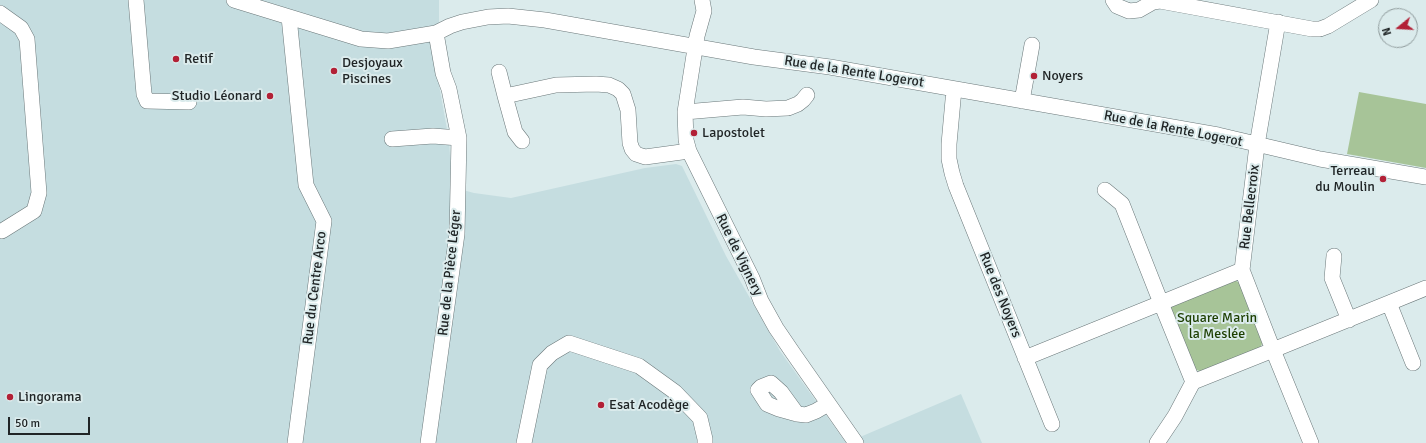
<!DOCTYPE html>
<meta charset="utf-8">
<style>
body{margin:0}
#map{position:relative;width:1426px;height:443px;overflow:hidden;background:#dbebec;font-family:Signika,sans-serif}
canvas{display:block}
.north{position:absolute;left:1378px;top:8px;width:40px;height:40px;box-sizing:border-box;background:#dbebec;border:1px solid #909c9d;border-radius:50%;rotate:252deg;font-size:11px;font-weight:700;line-height:16px;text-align:center;color:#202526}
.north::after{content:'';display:block;margin:auto;width:14px;height:18px;background:#b22036;clip-path:polygon(50% 0,100% 100%,50% 72%,0 100%)}
.scale{position:absolute;left:8px;top:417px;width:82px;height:18px;box-sizing:border-box;border:2px solid #202526;border-top:0;padding-left:5px;font-size:12px;line-height:14px;white-space:nowrap;color:#202526;-webkit-text-stroke:3px #dbebec;paint-order:stroke}
</style>
<div id="map">
<canvas width="1426" height="443"></canvas>
<div class="north">N</div>
<div class="scale">50 m</div>
</div>
<script>
const ctx = document.querySelector('canvas').getContext('2d');
ctx.lineJoin = 'round';
function fillPath(path, color) { ctx.fillStyle = color; ctx.fill(path, 'evenodd'); }
const toPath = rows => new Path2D(rows.map(r => 'M' + r).join(''));
function strokePath(path, color, width, dash) { ctx.strokeStyle = color; ctx.lineWidth = width; ctx.lineCap = dash ? 'butt' : 'round'; ctx.setLineDash(dash || []); ctx.stroke(path); }
function write(font, color, halo, rows, align = 'center') {
  ctx.font = font + ' Signika,sans-serif'; ctx.lineWidth = 4; ctx.setLineDash([]); ctx.textBaseline = 'middle'; ctx.strokeStyle = halo; ctx.fillStyle = color; for (const [text, x, y, turn = 0] of rows) {
    ctx.save(); ctx.translate(x, y); ctx.rotate((+turn || 0) * Math.PI / 180); ctx.textAlign = isNaN(turn) ? turn : align; if (halo) ctx.strokeText(text, 0, 0); ctx.fillText(text, 0, 0); ctx.restore();
  }
}
fillPath(toPath([
 [0,0,439,0,439,85,449,140,452,187,474,193,511,198,645,168,676,164,682,166,726,256,780,351,846,443,0,443],
 [961,394,982,443,846,443]
]), '#c5dde0');
fillPath(toPath([
 [1359,92,1426,104,1426,168,1347,154],
 [1235,280,1241,284,1263,342,1260,348,1201,372,1193,368,1171,310,1171,308,1172,305]
]), '#a7c498');
const minor = toPath([
 [136,0,144,94,147,101,189,102],
 [234,0,361,39,388,41,436,33,450,26,462,22,488,17,508,16,545,20,754,57,830,67,1218,135,1320,159,1426,177],
 [702,0,704,11,697,36,685,112,686,140,689,151,752,278,761,301,776,328,793,353,856,443],
 [1113,0,1117,6,1129,11,1139,10,1153,2,1160,1,1312,29,1320,29,1328,26,1371,0],
 [0,13,21,28,27,39,39,193,34,211,2,231],
 [289,17,306,185,324,221,295,443],
 [499,72,505,96],
 [954,89,949,144,949,159,952,173,956,186,1052,424],
 [1022,101,1032,45],
 [685,112,743,107,766,109,788,108,798,104,803,100,807,95],
 [392,139,433,136,459,138],
 [522,141,515,132,505,96,556,85,596,84,609,85,618,89,623,94,628,110,630,143,632,149,636,154,645,157,689,151],
 [1334,256,1332,278,1349,320],
 [1242,270,1273,350,1193,382,1161,303,1242,270],
 [1242,270,1257,145,1278,22],
 [1025,358,1161,303,1122,204,1105,190],
 [1413,363,1389,303,1426,288],
 [797,414,781,392,771,383,761,387,758,390,767,404,779,409,797,414,806,415,816,411,828,404],
 [428,443,457,234,459,138,449,89,443,73,436,33],
 [524,443,540,365,552,353,569,343,639,366,675,392,700,418,705,439,705,443],
 [1157,443,1175,416,1193,382],
 [1311,443,1273,350,1389,303]
]);
strokePath(minor, '#6b787a', 16);
strokePath(minor, '#fff', 15);
for (const [x, y, r, color] of [
 [176,59,4,"#b22036"],
 [334,71,4,"#b22036"],
 [1034,76,4,"#b22036"],
 [270,96,4,"#b22036"],
 [694,133,4,"#b22036"],
 [1383,179,4,"#b22036"],
 [10,397,4,"#b22036"],
 [601,405,4,"#b22036"]
]) { const dot = new Path2D(); dot.arc(x, y, r, 0, 2 * Math.PI); ctx.fillStyle = color; ctx.fill(dot); strokePath(dot, '#dbebec', 1.5); }
write('14px', '#202526', '#dbebec', [
 ["Retif",184,59],
 ["Desjoyaux",342,63],
 ["Piscines",342,79],
 ["Noyers",1042,76],
 ["Studio Léonard",262,96,"right"],
 ["Lapostolet",702,133],
 ["Terreau",1375,171,"right"],
 ["du Moulin",1375,187,"right"],
 ["Lingorama",18,397],
 ["Esat Acodège",609,405]
], 'left');
write('14px', '#202526', '#dbebec', [
 ["Rue de la Rente Logerot",854,72,9],
 ["Rue de la Rente Logerot",1173,129,11],
 ["Rue Bellecroix",1250,207,-83],
 ["Rue de Vignery",739,255,64],
 ["Rue de la Pièce Léger",450,273,-84],
 ["Rue du Centre Arco",315,288,-83],
 ["Rue des Noyers",1000,295,68]
]);
write('14px', '#1d3f01', '#dbebec', [
 ["Square Marin",1217,318],
 ["la Meslée",1217,334]
]);
</script>
